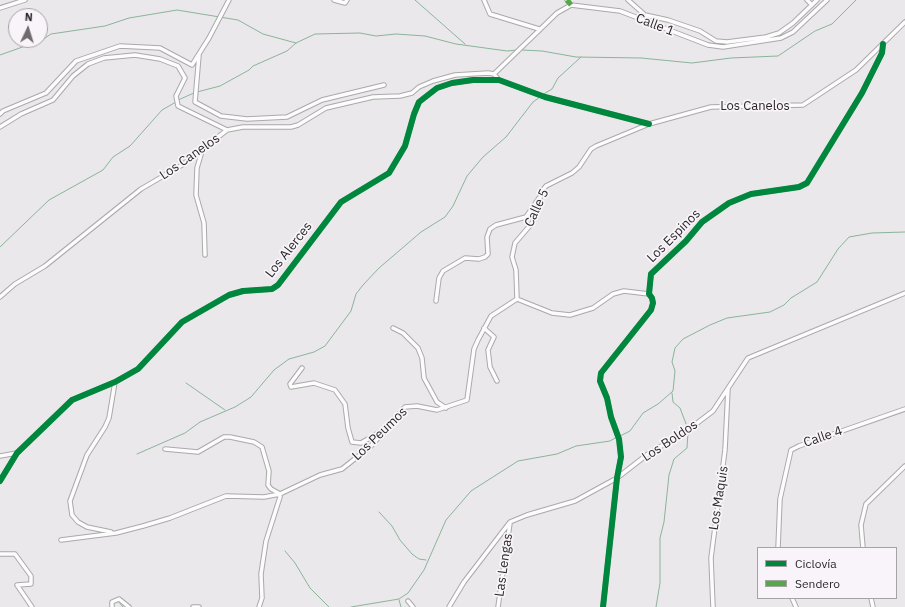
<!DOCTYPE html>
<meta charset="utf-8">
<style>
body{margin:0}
#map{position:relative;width:905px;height:607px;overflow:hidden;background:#eae8ea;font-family:"IBM Plex Sans",sans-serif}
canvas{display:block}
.legend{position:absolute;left:757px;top:547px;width:140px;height:52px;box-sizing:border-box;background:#f9f4f9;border:1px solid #a6a2a6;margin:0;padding:5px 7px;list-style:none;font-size:12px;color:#2a282a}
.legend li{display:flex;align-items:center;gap:8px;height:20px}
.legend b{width:20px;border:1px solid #a6a2a6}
.north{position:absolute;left:8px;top:8px;width:40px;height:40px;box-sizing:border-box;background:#f9f4f9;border:1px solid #a6a2a6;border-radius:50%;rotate:4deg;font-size:11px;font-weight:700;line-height:16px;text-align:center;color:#2a282a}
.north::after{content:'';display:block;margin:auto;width:14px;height:18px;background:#6d6b6d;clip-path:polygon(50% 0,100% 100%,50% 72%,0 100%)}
</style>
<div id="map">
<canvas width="905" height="607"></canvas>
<ul class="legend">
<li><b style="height:5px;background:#00873e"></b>Ciclovía</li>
<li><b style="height:5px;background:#53aa44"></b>Sendero</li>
</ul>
<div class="north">N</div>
</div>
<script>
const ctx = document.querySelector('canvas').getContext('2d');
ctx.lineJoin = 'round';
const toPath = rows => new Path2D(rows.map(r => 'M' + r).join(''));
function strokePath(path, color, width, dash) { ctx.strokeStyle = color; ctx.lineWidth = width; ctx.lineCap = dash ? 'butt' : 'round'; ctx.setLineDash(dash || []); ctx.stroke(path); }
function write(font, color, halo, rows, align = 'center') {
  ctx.font = font + ' "IBM Plex Sans",sans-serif'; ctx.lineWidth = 3.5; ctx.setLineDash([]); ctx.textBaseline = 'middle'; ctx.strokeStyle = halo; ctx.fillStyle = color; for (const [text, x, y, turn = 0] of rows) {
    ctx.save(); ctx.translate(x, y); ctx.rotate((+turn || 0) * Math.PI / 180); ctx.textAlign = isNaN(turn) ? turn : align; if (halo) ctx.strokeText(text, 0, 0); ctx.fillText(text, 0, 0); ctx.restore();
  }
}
strokePath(toPath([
 [415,0,465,44],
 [522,50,542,51,576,57,641,58,692,63,731,58,778,56,815,31,832,24,856,0],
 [0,55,42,40,51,34,105,26,129,18,177,10,238,20,263,34,296,43],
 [197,92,220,86,249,70,253,66,287,51,296,43,315,34,360,33,376,36,396,34,425,36,456,44,507,51,517,50],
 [542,95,552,89,558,78,581,57],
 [178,100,194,93],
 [0,247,49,200,103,170,113,157,130,146,162,110,176,102],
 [186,383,225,410],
 [672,393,673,402,680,408,688,429],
 [620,436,630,431,643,413,658,404,673,391,675,371,672,362,675,348,683,339,710,325,727,318,770,312,784,305,791,298,817,282,838,249,849,237,872,233,905,232],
 [137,454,185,433,200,422,235,407,251,397,274,370,289,359,314,352,325,346,351,311,356,294,363,285,379,268,421,232,445,217,453,206,467,176,483,157,506,137,533,102,540,97],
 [379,512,392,526,400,540,412,554,419,559,426,560],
 [285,551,295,563,310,588,329,607],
 [399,600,401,607],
 [119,602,123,607],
 [351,607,399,599,408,593,424,570,446,520,471,491,518,461,557,454,576,446,610,441,617,437],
 [656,607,660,583,660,538,664,522,669,475,674,459,687,448,688,432]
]), '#8ab49a', 1);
const street = toPath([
 [334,0,345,3,347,0],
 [484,0,490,14,539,29],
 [567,0,571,5],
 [628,0,645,15,668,20,700,31,716,41,727,42,766,37,779,33,793,23,817,0],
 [807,0,812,5],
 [0,8,25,0],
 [199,55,195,102,221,116,247,119,287,117,322,100,384,85],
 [494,74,557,13,571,5,620,11,708,45,723,47,781,38,793,32,827,0],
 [0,114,3,111,46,93,76,61,120,46,160,48,192,65,209,38,229,0],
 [0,127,21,114,53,100,73,76,88,64,104,58,135,55,160,59,178,66,185,78,176,96,178,106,227,130],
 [202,151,197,168,196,195,204,223,205,255],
 [0,297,15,284,45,266,141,189,182,165,227,130,243,127,291,127,298,125,326,108,373,97,400,96,412,93,419,87,433,81,455,75,488,73,494,74,499,80],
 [517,299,516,270,512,257,515,243,533,222,542,191,546,186,572,173,579,167,591,149,596,146,649,124,711,107,803,105,856,70,905,22],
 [517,299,552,313,570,315,593,308,613,294,624,291,649,294],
 [436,301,439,278,443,271,465,258,479,259,485,257,488,254,487,237,490,229,496,225,526,217,539,198],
 [393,328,403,333,418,348,422,358,424,378,437,402,446,408],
 [484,328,494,337,488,350,490,367,497,381],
 [302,368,290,384,291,387,314,383,335,390,345,404,348,428,352,442,361,443,382,431],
 [165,449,198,452,224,437,230,437,254,442,262,447,269,471,268,485,271,489,280,494,280,497,266,541,261,574,262,598,259,607],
 [0,456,17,453],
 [0,481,17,453,72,400,115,382,138,369,182,322,229,295,243,291,272,289,278,285,341,202,389,173,405,146,414,114,419,102,437,88,452,83,473,80,499,80,545,97,649,124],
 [111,532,87,527,78,522,72,515,70,501,87,455,105,427,109,418,115,382],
 [61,540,116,533,143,526,170,518,226,496,264,497,280,494,320,475,342,469,371,446,405,407,417,406,437,410,467,400,474,349,478,340,491,316,517,299],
 [778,548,780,499,791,450,799,446,905,409],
 [863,548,861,525,866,504,905,466],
 [0,554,15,554,31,576,31,584,17,585,32,607],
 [792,598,796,607],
 [871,598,873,607],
 [408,601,413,607],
 [112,607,112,602,119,599,129,607],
 [193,607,199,607],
 [449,607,464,582,510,522,527,515,575,501,617,478,648,454,688,430,713,411,748,358,905,293],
 [498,607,510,523],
 [603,607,617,478,621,457,619,439,611,417,607,398,600,381,601,373,651,310,653,303,652,298,649,294,651,274,686,241,702,222,729,203,751,194,799,187,807,183,862,93,882,53,883,44],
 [713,607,711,558,725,450,728,389]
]);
strokePath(street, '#aba9ab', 5.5);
strokePath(street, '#fcfcfc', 3.5);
strokePath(toPath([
 [567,0,571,5]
]), '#53aa44', 5, [10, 5]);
strokePath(toPath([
 [0,481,17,453,72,400,115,382,138,369,182,322,229,295,243,291,272,289,278,285,341,202,389,173,405,146,414,114,419,102,437,88,452,83,473,80,499,80,545,97,649,124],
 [603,607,617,478,621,457,619,439,611,417,607,398,600,381,601,373,651,310,653,303,652,298,649,294,651,274,686,241,702,222,729,203,751,194,799,187,807,183,862,93,882,53,883,44]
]), '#00873e', 6);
write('13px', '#2a282a', '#f9f4f9', [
 ["Calle 1",655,25,21],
 ["Los Canelos",755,106],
 ["Los Canelos",190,157,-35],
 ["Calle 5",537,208,-65],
 ["Los Espinos",674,236,-45],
 ["Los Alerces",289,250,-52],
 ["Los Peumos",380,434,-44],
 ["Calle 4",823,437,-19],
 ["Los Boldos",670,441,-34],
 ["Los Maquis",719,498,-81],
 ["Las Lengas",504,565,-82]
]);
</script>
